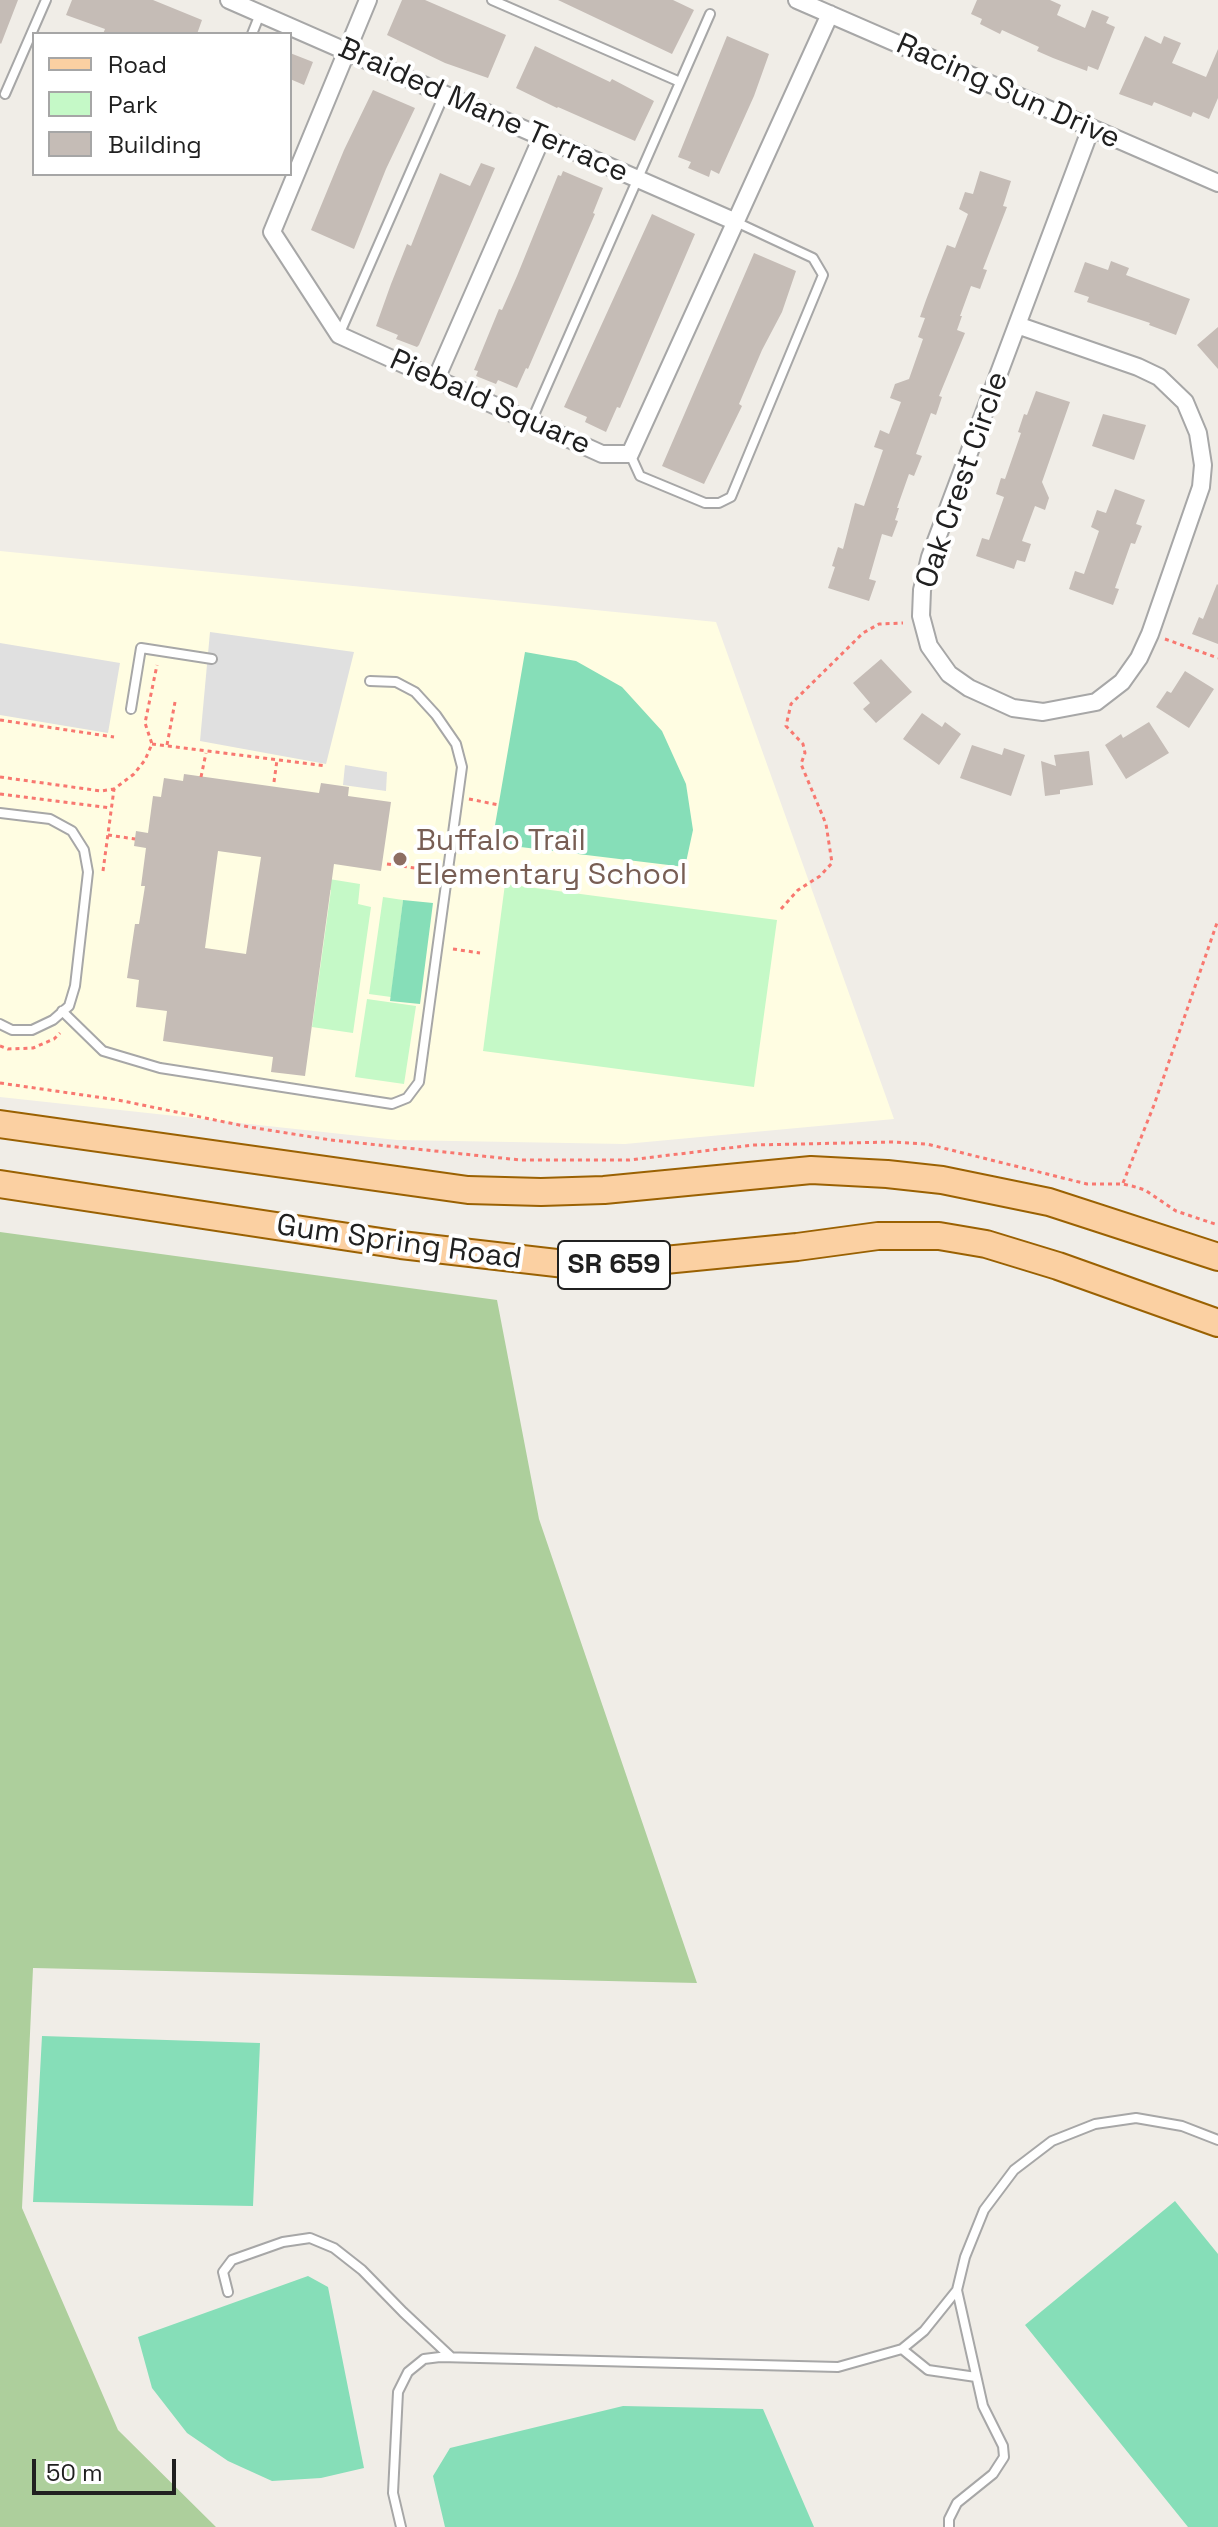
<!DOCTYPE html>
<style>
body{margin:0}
#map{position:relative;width:1218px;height:2527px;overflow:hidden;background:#f0ede7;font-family:"Space Grotesk",sans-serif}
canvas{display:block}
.legend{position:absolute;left:32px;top:32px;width:260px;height:144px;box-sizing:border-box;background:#fff;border:2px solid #a6a6a6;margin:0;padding:10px 14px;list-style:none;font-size:24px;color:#202020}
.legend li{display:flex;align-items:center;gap:16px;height:40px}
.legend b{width:40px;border:2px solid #a6a6a6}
.scale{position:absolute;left:32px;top:2459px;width:144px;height:36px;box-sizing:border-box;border:4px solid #202020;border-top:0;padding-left:10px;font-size:24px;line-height:28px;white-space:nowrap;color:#202020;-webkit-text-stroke:6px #fff;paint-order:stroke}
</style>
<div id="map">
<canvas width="1218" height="2527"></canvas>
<ul class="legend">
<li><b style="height:10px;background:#fbd0a2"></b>Road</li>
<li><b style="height:22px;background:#c5f9c7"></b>Park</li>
<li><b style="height:22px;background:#c5bcb6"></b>Building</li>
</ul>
<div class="scale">50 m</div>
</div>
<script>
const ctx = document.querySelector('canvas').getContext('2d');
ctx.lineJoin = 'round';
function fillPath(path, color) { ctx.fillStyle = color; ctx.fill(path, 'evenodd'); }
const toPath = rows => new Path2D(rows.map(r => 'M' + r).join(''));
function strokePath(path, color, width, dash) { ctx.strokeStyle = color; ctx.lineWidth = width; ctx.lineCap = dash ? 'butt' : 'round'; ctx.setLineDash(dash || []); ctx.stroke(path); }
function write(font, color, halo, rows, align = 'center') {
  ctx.font = font + ' "Space Grotesk",sans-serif'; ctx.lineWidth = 8; ctx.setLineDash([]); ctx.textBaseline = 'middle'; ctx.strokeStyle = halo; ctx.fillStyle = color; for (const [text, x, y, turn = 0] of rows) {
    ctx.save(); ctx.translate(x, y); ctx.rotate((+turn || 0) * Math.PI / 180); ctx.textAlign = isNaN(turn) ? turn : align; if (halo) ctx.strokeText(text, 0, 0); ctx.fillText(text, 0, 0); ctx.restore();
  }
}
fillPath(toPath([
 [0,551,716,622,894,1119,625,1144,397,1140,0,1097]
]), '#fffde2');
fillPath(toPath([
 [0,1232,497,1300,539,1519,697,1983,33,1968,22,2208,118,2430,216,2527,0,2527]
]), '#adcf9c');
fillPath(toPath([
 [329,879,360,884,358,904,371,907,353,1033,312,1027,331,890,327,889],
 [505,884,777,920,754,1087,483,1051],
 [383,897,403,900,391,997,369,994],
 [367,999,416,1006,404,1084,355,1077]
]), '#c5f9c7');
fillPath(toPath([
 [525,652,576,661,622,687,662,731,686,784,693,830,685,867,504,845,494,831],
 [403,900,433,903,420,1004,390,1001],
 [42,2036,260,2043,253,2206,33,2202],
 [1175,2201,1218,2254,1218,2527,1188,2527,1025,2325],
 [308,2276,328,2287,364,2468,321,2478,272,2481,228,2461,187,2433,152,2388,138,2337],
 [623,2406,763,2409,814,2527,445,2527,433,2476,450,2448]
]), '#86deb8');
fillPath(toPath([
 [210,632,354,652,326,764,200,741],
 [0,643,120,663,108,733,0,715],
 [345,765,387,772,386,791,343,785]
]), '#e0e0e0');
fillPath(toPath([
 [0,0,18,0,1,44,0,43],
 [72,0,153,0,202,20,197,34,103,34,105,29,66,15],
 [402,0,425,0,506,35,488,78,445,63,387,35],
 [558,0,673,0,694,10,672,54],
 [977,0,1050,0,1061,5,1057,15,1085,28,1092,10,1109,17,1106,23,1115,27,1098,70,1088,66,1087,71,1053,58,1037,51,1039,47,1002,30,1000,34,980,24,982,19,971,14],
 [727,36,769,54,754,96,719,174,711,170,709,177,688,168,691,162,678,157],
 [1145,36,1161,44,1164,36,1181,43,1172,63,1206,77,1218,49,1218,98,1209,119,1193,112,1191,117,1154,102,1152,106,1119,94],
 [535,46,610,82,612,79,654,101,635,141,558,107,557,108,516,88],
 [290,53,313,62,304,85,290,79],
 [373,90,415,108,386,169,354,249,311,230,344,150],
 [481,163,495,168,419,345,417,347,396,339,398,335,376,326,391,284,407,244,411,246,440,173,470,186],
 [563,171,603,188,593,213,595,214,528,369,526,368,517,388,498,380,496,384,476,376,478,371,474,370,499,309,502,310,517,276,558,175,561,176],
 [980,171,1011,181,1003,206,1007,207,983,269,987,270,980,289,971,286,960,316,962,316,957,330,965,333,939,396,942,397,936,415,931,413,916,454,922,456,914,476,909,474,897,508,899,508,895,520,898,521,892,537,882,534,869,579,876,581,869,601,828,588,835,567,832,566,838,547,843,549,855,503,864,506,883,450,874,447,880,430,889,434,901,402,890,398,895,384,909,379,923,339,918,337,925,318,920,317,926,300,947,245,955,248,968,214,959,209,965,192,973,194],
 [652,214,695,234,620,408,617,407,606,432,585,422,587,417,564,407],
 [754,253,796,271,782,312,762,350,739,404,742,406,704,484,662,466],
 [1111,261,1129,268,1126,275,1190,299,1176,335,1149,325,1150,323,1087,302,1089,297,1074,292,1085,262,1108,270],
 [1218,327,1218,369,1197,345],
 [1036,391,1070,402,1042,482,1049,498,1045,510,1035,506,1022,541,1031,544,1025,562,1017,560,1014,569,976,556,982,538,989,540,1004,497,996,494,1001,478,1005,479,1021,433,1018,432,1024,414,1027,415],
 [1103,414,1146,425,1134,460,1092,446],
 [1115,489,1145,500,1136,524,1142,526,1135,544,1131,543,1115,588,1119,589,1113,605,1069,589,1075,571,1084,574,1099,531,1091,527,1097,510,1106,513],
 [1217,584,1218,585,1218,644,1192,634,1199,617,1203,619],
 [881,659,912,692,876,723,863,709,870,703,853,683],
 [1185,671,1214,689,1189,728,1156,707,1167,691,1171,693],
 [922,713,942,727,945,722,961,734,939,765,903,739],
 [1149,722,1169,753,1126,779,1105,745,1121,734,1123,738],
 [972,745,1002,755,1004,748,1025,755,1011,796,960,778],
 [1089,751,1093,785,1060,790,1060,794,1045,796,1041,761,1056,766,1054,755],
 [184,774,319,793,321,783,349,787,348,796,391,802,381,871,334,864,305,1076,271,1072,273,1057,163,1041,167,1011,136,1007,139,980,127,978,135,924,139,924,145,886,141,886,146,848,134,846,136,831,148,833,153,796,161,797,164,778,183,781],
 [218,851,261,857,246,954,205,948]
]), '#c5bcb6');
const lane = toPath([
 [492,0,680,82],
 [252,34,260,14],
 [5,94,46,0],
 [339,335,444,95],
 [531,422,710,14],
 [630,454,640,476,705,503,719,503,731,497,823,275,813,258,736,222],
 [131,709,141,648,212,659],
 [0,813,50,819,72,831,84,850,88,872,75,986,69,1006,53,1020,32,1030,12,1030,0,1024],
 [62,1011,103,1051,160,1068,392,1104,407,1098,419,1082,462,767,456,744,436,715,415,692,396,682,370,681],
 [228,2292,223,2272,232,2260,283,2242,310,2238,334,2248,362,2270,403,2312,451,2357],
 [902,2349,928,2370,976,2377],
 [401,2527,393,2493,398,2392,408,2372,424,2359,440,2357,838,2367,902,2349,924,2331,957,2290],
 [949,2527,949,2519,957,2503,993,2474,1004,2457,1003,2446,983,2406,957,2290,965,2257,984,2210,1014,2170,1052,2141,1095,2124,1136,2118,1182,2126,1218,2140]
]);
const street = toPath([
 [229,0,736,222],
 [368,0,272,232,339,335,602,454,630,454,830,14],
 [797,0,1218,183],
 [1017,325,1138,367,1159,377,1185,402,1198,433,1203,465,1201,487,1150,634,1139,658,1122,682,1096,702,1043,712,1013,708,969,688,949,674,929,646,921,616,922,590,930,557,1017,325,1091,128],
 [436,379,542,137]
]);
const primary = toPath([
 [0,1124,468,1190,541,1192,604,1190,811,1170,887,1174,942,1180,1049,1202,1218,1257],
 [0,1184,401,1245,565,1264,614,1265,797,1247,878,1236,939,1236,986,1244,1058,1266,1218,1323]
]);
strokePath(lane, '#a7a7a7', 12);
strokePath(street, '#a7a7a7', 20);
strokePath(primary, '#9a6102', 30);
strokePath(toPath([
 [1165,639,1218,658],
 [0,720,114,737],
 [152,744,326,766],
 [167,745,175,702],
 [0,777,101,791,114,789],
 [201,777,206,753],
 [274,782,277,760],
 [0,794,111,808],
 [469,799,499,805],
 [108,835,135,839],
 [387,864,436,871],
 [103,871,114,789,134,774,145,760,152,744,145,723,157,665],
 [781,909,798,890,820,876,832,863,826,824,801,764,805,753,803,744,786,726,791,704,863,633,879,624,903,623],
 [453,949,480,953],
 [0,1046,8,1049,33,1048,54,1039,60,1033],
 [0,1083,118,1100,249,1127,331,1140,520,1160,629,1160,753,1145,893,1142,927,1144,1087,1184,1123,1184,1132,1186,1145,1190,1176,1211,1218,1225],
 [1123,1183,1154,1105,1218,920]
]), '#f87870', 3, [4, 4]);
strokePath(lane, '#fff', 8);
strokePath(street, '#fff', 16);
strokePath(primary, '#fbd0a2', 26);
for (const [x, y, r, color] of [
 [400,859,8,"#8d6e63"]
]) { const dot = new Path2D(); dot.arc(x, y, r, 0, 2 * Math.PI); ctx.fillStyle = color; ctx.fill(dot); strokePath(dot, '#fff', 3); }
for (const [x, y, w] of [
 [614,1265,112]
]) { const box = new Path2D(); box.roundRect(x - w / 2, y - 24, w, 48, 6); ctx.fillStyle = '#fff'; ctx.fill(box); strokePath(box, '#202020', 2); }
write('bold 28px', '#202020', null, [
 ["SR 659",614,1265]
]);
write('30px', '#202020', '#fff', [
 ["Racing Sun Drive",1008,92,24],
 ["Braided Mane Terrace",483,111,24],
 ["Piebald Square",490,403,24],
 ["Oak Crest Circle",963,480,-71],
 ["Gum Spring Road",399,1243,8]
]);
write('30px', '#785e54', '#fff', [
 ["Buffalo Trail",416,842],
 ["Elementary School",416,876]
], 'left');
</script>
